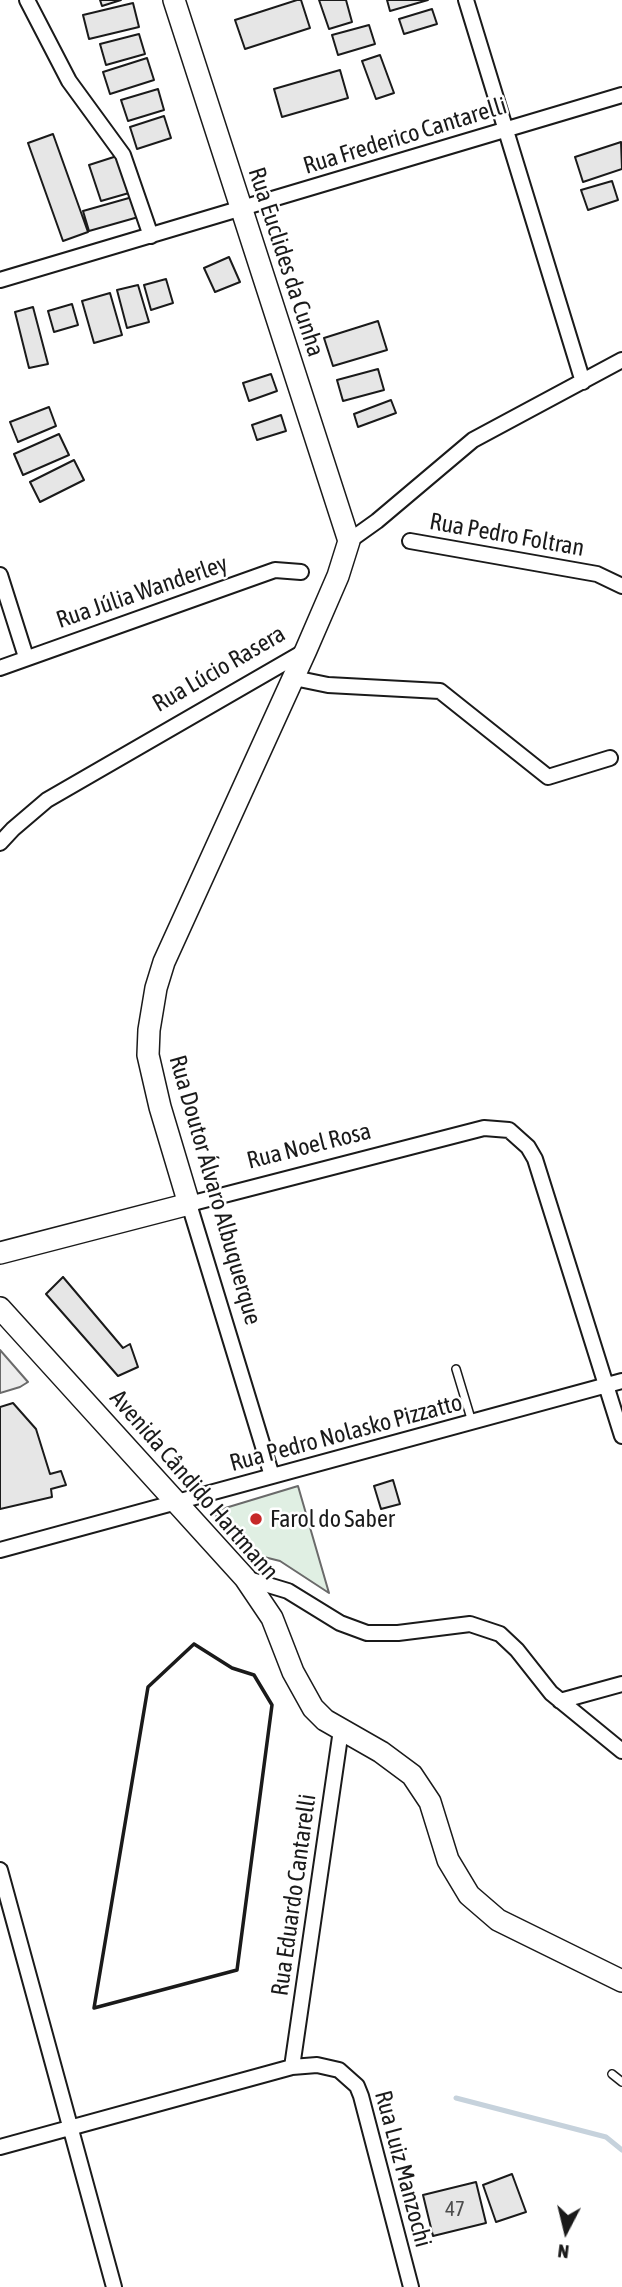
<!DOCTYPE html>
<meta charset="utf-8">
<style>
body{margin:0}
#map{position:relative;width:622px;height:2287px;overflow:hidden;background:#fff;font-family:"Asap Condensed",sans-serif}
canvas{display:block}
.north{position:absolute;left:531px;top:2196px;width:70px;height:70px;-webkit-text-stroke:5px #fff;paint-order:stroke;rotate:187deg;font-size:19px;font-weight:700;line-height:28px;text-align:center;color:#1a1a1a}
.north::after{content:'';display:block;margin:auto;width:24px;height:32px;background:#1a1a1a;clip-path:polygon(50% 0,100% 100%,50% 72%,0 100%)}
</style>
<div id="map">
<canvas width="622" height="2287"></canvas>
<div class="north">N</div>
</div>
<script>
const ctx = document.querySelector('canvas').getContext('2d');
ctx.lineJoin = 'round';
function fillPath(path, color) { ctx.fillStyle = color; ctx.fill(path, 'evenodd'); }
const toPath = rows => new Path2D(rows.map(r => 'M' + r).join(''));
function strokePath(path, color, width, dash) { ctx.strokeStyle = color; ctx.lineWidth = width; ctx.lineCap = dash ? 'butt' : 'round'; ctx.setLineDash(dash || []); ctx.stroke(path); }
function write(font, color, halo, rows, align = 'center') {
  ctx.font = font + ' "Asap Condensed",sans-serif'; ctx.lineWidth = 5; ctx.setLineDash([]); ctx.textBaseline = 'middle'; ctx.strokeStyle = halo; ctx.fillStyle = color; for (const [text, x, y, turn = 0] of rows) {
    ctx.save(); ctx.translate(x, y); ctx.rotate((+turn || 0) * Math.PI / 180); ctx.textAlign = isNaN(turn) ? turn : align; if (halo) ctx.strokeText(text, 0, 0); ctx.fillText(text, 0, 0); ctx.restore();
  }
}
const green = toPath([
 [298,1486,329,1593,280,1561,256,1555,212,1512,298,1486]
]);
fillPath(green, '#e0efe3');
strokePath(green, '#6a6a6a', 2);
const parking = toPath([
 [0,1350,28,1382,20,1387,0,1393,0,1350]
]);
fillPath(parking, '#ededed');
strokePath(parking, '#6a6a6a', 2);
strokePath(toPath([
 [456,2098,606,2137,622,2150]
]), '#c6d2dc', 5);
const building = toPath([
 [100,0,121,0,102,6,100,0],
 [297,0,301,0,310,28,245,49,235,20,297,0],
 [319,0,346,0,352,22,329,29,319,0],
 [387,0,428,0,390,11,387,0],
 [133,3,139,27,89,39,83,15,133,3],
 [432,9,437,24,404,34,399,19,432,9],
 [369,25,375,44,338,55,332,35,369,25],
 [139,34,145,54,106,65,100,44,139,34],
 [380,55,394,93,376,99,362,61,380,55],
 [147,58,154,80,110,94,103,72,147,58],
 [340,70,348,98,282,117,274,89,340,70],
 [158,89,164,110,128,121,121,100,158,89],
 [164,116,171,138,137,149,130,127,164,116],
 [53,134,88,232,63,241,28,143,53,134],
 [621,142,622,169,583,182,575,157,621,142],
 [117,156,129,193,101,201,89,165,117,156],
 [612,181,618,200,588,210,581,190,612,181],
 [136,196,142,216,89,231,83,211,136,196],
 [229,257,240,282,215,292,204,268,229,257],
 [166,279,173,303,151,310,144,285,166,279],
 [138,285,149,322,127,328,117,290,138,285],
 [110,293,122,335,94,343,82,301,110,293],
 [72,304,78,325,54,332,48,311,72,304],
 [33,307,48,364,29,368,15,312,33,307],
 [378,321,387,350,333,366,324,338,378,321],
 [378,369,384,390,343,401,337,380,378,369],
 [271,374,277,391,249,401,243,383,271,374],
 [391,400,396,413,358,427,354,414,391,400],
 [49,407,56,426,18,442,10,422,49,407],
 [281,415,286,431,257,440,252,425,281,415],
 [59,434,69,455,23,475,14,454,59,434],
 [74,460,84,480,40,502,30,482,74,460],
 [63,1277,123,1348,130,1344,138,1367,118,1376,46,1294,63,1277],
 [13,1403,36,1429,50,1474,61,1471,66,1485,51,1489,52,1497,0,1509,0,1407,13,1403],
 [393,1480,400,1504,381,1509,374,1486,393,1480],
 [512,2174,526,2212,496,2222,483,2185,512,2174],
 [476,2182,486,2223,433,2236,423,2195,476,2182]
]);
fillPath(building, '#e6e6e6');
strokePath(building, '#1a1a1a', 2);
const lane = toPath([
 [456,1369,472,1422],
 [612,2074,622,2082]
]);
const street = toPath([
 [27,0,69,81,123,155,151,236],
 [466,0,583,382],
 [0,280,622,95],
 [349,541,377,521,473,440,622,360],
 [410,541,597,574,622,586],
 [0,575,26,657],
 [0,668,275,570,301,572],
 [294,678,328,685,440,691,548,777,610,758],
 [0,843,13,829,47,800,305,651],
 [272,1476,189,1204,484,1128,509,1130,528,1147,535,1159,622,1436],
 [0,1550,622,1381],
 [245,1578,288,1591,340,1623,367,1633,398,1633,470,1624,500,1634,517,1650,551,1693,622,1751],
 [560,1701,622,1684],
 [0,1870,114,2287],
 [292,2067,341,1730],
 [0,2147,292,2067,317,2065,339,2070,357,2086,361,2096,411,2287]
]);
const secondary = toPath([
 [0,1253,189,1204,160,1107,148,1055,149,1030,156,988,164,962,306,650,338,576,349,541,174,0],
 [0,1308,245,1578,272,1618,293,1672,313,1708,325,1720,381,1752,412,1775,430,1802,448,1860,469,1895,498,1920,622,1981]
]);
strokePath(lane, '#1a1a1a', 10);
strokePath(street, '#1a1a1a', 18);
strokePath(secondary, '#1a1a1a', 24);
strokePath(lane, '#fff', 7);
strokePath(street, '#fff', 14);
strokePath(secondary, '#fff', 21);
strokePath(toPath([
 [194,1644,232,1668,254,1675,272,1705,237,1970,94,2008,148,1687,194,1644]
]), '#1a1a1a', 3.5);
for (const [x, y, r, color] of [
 [256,1519,7,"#c62828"]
]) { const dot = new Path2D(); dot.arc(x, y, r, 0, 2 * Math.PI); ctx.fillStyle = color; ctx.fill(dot); strokePath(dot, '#fff', 2.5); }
write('21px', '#4d4d4d', null, [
 ["47",455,2209]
]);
write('24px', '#1a1a1a', '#fff', [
 ["Rua Frederico Cantarelli",405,136,-17],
 ["Rua Euclides da Cunha",286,262,72],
 ["Rua Pedro Foltran",507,535,10],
 ["Rua Júlia Wanderley",142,592,-19],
 ["Rua Lúcio Rasera",219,669,-30],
 ["Rua Noel Rosa",309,1146,-14],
 ["Rua Doutor Álvaro Albuquerque",215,1190,74],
 ["Rua Pedro Nolasko Pizzatto",346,1433,-15],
 ["Avenida Cândido Hartmann",194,1485,49],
 ["Rua Eduardo Cantarelli",294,1895,-82],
 ["Rua Luiz Manzochi",403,2169,75]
]);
write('24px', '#1a1a1a', '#fff', [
 ["Farol do Saber",270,1519]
], 'left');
</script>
